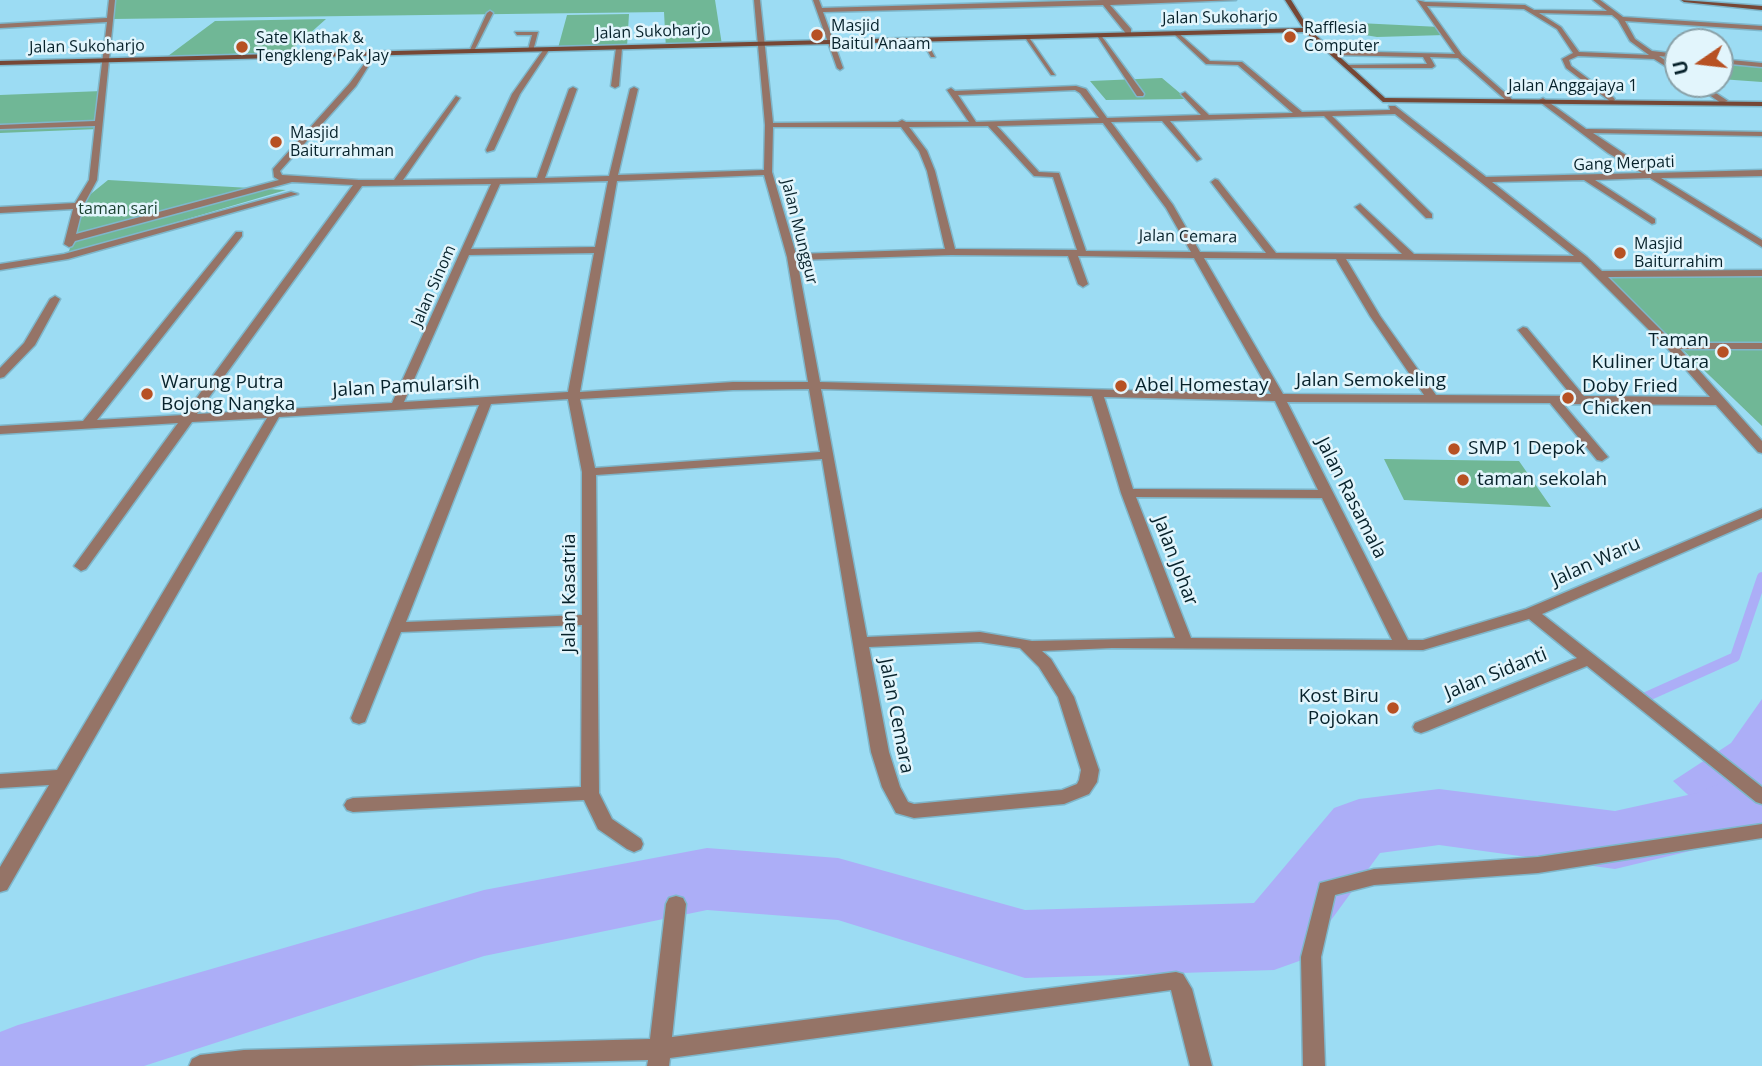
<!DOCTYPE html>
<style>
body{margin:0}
#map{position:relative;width:1762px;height:1066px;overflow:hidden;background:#9cdcf3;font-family:"Open Sans",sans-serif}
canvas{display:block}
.north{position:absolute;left:1664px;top:28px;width:70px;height:70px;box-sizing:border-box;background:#e2f5fc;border:2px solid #8aa1a8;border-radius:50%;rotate:256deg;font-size:19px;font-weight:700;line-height:28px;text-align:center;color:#07222b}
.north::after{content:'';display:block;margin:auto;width:24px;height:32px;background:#b75123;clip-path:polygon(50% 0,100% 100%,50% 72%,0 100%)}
</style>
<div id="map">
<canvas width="1762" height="1066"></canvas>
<div class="north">U</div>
</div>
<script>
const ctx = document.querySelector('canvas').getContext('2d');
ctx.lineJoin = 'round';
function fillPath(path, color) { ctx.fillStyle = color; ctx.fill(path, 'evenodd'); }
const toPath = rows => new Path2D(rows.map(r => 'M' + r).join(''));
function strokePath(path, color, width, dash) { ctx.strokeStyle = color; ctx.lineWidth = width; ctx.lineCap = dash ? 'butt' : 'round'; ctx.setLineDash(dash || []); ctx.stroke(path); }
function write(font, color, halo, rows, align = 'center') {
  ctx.font = font + ' "Open Sans",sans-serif'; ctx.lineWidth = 5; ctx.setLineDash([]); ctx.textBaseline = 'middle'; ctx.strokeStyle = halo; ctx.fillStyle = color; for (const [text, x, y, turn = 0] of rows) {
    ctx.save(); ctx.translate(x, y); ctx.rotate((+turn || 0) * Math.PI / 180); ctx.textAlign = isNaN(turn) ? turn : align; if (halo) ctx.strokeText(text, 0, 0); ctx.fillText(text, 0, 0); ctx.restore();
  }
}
fillPath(toPath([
 [114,0,715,0,722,45,666,49,664,12,112,19],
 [629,14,627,47,558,48,567,15],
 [326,19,289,52,168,56,215,21],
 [1338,22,1440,27,1445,35,1377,37,1341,31,1335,28],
 [1720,61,1762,65,1762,82,1720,79],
 [1162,78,1187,99,1106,100,1090,81],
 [102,91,98,129,0,133,0,95],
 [108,180,286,190,68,254,87,197],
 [1762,275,1762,426,1607,277],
 [1384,459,1519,461,1551,507,1404,500]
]), '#70b796');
fillPath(toPath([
 [1762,699,1762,806,1727,831,1673,781,1731,743]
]), '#acaef7');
strokePath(toPath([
 [1639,700,1735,657,1762,577]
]), '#acaef7', 10);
fillPath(toPath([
 [1762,766,1762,825,1711,846,1615,869,1439,845,1380,853,1302,960,1274,970,1025,978,838,920,707,910,484,956,144,1066,0,1066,0,1032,18,1025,484,890,707,848,838,858,1025,910,1254,903,1334,808,1359,799,1439,789,1615,811,1697,793,1762,766]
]), '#acaef7');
const street = toPath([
 [109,0,115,0,97,180,83,206,76,234,279,180,274,177,273,169,350,83,373,52,376,54,356,86,280,171,282,175,359,180,394,180,456,96,460,98,403,180,537,178,569,89,573,87,577,89,545,178,609,176,630,89,634,87,638,89,618,175,764,170,765,125,754,0,760,0,773,123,898,122,902,120,906,122,969,122,947,90,951,88,955,91,1076,86,1086,89,1107,118,1201,115,1181,94,1185,92,1209,115,1293,113,1238,65,1206,64,1174,34,1176,31,1210,61,1242,62,1302,112,1390,110,1389,106,1395,106,1486,177,1642,173,1608,153,1540,102,1539,100,1543,98,1586,129,1762,132,1762,136,1593,133,1653,173,1762,170,1762,176,1661,178,1762,240,1762,247,1650,178,1595,180,1655,219,1655,223,1652,224,1584,180,1492,182,1587,257,1602,271,1762,270,1762,276,1608,277,1674,343,1762,343,1762,349,1680,349,1762,441,1762,453,1758,452,1716,405,1563,404,1608,457,1602,461,1597,460,1550,403,1287,402,1408,640,1423,640,1526,609,1762,509,1762,518,1542,614,1762,787,1762,804,1756,802,1587,666,1427,731,1421,733,1415,731,1413,727,1415,723,1577,658,1529,619,1423,650,1112,648,1042,651,1051,659,1074,697,1099,770,1097,782,1089,794,1064,804,914,818,896,813,882,787,871,752,822,459,596,475,599,793,612,819,641,839,643,844,641,849,634,852,627,849,598,829,584,800,353,812,347,810,344,805,347,800,353,798,581,787,582,625,401,632,365,722,359,724,353,722,351,718,479,405,279,417,7,890,0,892,0,867,49,785,0,788,0,774,57,770,267,418,192,422,86,569,81,571,74,566,178,423,0,434,0,426,83,421,236,232,242,232,242,236,97,420,184,415,353,185,292,182,75,241,72,246,69,247,64,244,73,209,0,213,0,207,75,203,89,180,95,126,0,129,0,125,95,121,107,22,0,28,0,24,107,18,109,0],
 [1075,90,1080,93,1099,118,976,122,958,95,1075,90],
 [1395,114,1574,256,1414,254,1360,204,1355,207,1402,254,1276,253,1218,180,1215,179,1211,182,1266,253,1200,252,1173,205,1111,122,1162,121,1197,161,1201,159,1170,121,1324,116,1426,218,1432,218,1432,214,1332,116,1395,114],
 [1103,123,1166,208,1191,252,1086,251,1059,173,1039,172,997,126,1103,123],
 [988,126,1034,176,1053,177,1077,250,955,249,935,171,927,151,909,127,988,126],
 [773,127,901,127,919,151,927,171,945,249,796,254,772,172,773,127],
 [764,175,787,257,808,382,733,382,580,392,617,181,764,175],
 [608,181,595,247,471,249,500,184,608,181],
 [491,184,392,403,197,414,362,186,491,184],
 [594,253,568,392,404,402,469,255,594,253],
 [951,255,1068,256,1078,284,1083,287,1088,284,1078,256,1194,258,1271,394,820,382,797,260,951,255],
 [1204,258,1336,259,1370,316,1424,395,1283,394,1204,258],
 [1346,259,1581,262,1667,348,1710,397,1584,396,1527,328,1523,327,1518,330,1572,396,1436,395,1380,316,1346,259],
 [809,389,820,452,595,468,580,399,733,390,809,389],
 [821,389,1092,396,1121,493,1175,638,1032,641,980,632,867,637,821,389],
 [1104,397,1275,401,1318,490,1133,489,1104,397],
 [568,399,582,472,582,615,406,622,491,404,568,399],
 [1136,497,1322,498,1392,640,1191,638,1136,497],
 [980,642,1020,648,1039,667,1058,697,1081,770,1079,780,1077,784,1062,790,914,804,908,802,900,787,889,752,869,647,980,642],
 [813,0,819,0,822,8,1104,0,1236,0,1110,5,1131,29,1131,34,1128,36,1103,5,823,12,843,68,840,70,837,68,813,0],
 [1417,0,1425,2,1525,5,1534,10,1607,11,1593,0,1600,0,1623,17,1762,26,1762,30,1625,21,1635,39,1652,51,1678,54,1678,58,1659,56,1678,69,1678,74,1654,59,1578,56,1569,60,1571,66,1614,98,1615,100,1611,102,1566,68,1562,59,1573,53,1557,29,1524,9,1427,6,1462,55,1511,98,1512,100,1508,102,1458,58,1430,57,1435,66,1432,68,1347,68,1345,65,1427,64,1423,57,1332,55,1329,53,1332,51,1455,54,1417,0],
 [1539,13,1612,15,1618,20,1630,41,1649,55,1579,52,1561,27,1539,13],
 [490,11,493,13,474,51,469,52,487,13,490,11],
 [515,32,538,32,533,51,528,50,532,35,517,35,515,32],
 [1096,34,1100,34,1144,94,1143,96,1137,96,1096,34],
 [1024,36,1028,36,1055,75,1051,75,1024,36],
 [921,39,925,39,935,57,931,57,921,39],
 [619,46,622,48,619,86,615,88,611,86,616,48,619,46],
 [544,49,549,50,520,94,494,150,487,152,486,150,512,94,544,49],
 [1720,59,1762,63,1762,67,1720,63,1720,59],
 [1693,84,1702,84,1728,101,1721,103,1693,84],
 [291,192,298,194,68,259,0,270,0,264,64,254,291,192],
 [55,296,60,299,35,345,4,377,0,378,0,368,24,343,50,299,55,296],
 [1762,824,1762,838,1538,873,1374,885,1335,895,1321,957,1325,1066,1303,1066,1301,957,1320,883,1374,869,1538,857,1762,824],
 [676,896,683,898,686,904,672,1037,1176,972,1183,974,1192,989,1212,1066,1190,1066,1171,990,670,1058,669,1066,647,1066,648,1060,410,1066,189,1066,192,1059,200,1055,244,1050,650,1039,666,904,669,898,676,896]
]);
const secondary = toPath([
 [1285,0,1291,0,1309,29,1385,98,1762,102,1762,106,1383,102,1305,32,0,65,0,61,1303,28,1285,0],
 [1681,0,1762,6,1762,10,1684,2,1681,0]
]);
strokePath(street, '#7eb7cb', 3);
strokePath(secondary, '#7eb7cb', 3);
fillPath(street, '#957467');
fillPath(secondary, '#764735');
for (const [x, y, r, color] of [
 [817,35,7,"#b75123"],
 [1290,37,7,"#b75123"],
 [242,47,7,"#b75123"],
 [276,142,7,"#b75123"],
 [1620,253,7,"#b75123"],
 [1723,352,7,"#b75123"],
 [1121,386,7,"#b75123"],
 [147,394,7,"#b75123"],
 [1568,398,7,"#b75123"],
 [1454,449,7,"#b75123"],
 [1463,480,7,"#b75123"],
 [1393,708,7,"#b75123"]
]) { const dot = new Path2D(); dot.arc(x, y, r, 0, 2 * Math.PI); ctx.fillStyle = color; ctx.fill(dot); strokePath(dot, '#e2f5fc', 2.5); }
write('16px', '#07222b', '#e2f5fc', [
 ["Jalan Sukoharjo",1220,18,-1],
 ["Jalan Sukoharjo",653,32,-2],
 ["Jalan Sukoharjo",87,47,-1],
 ["Jalan Anggajaya 1",1573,86],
 ["Gang Merpati",1624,164,-2],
 ["Jalan Munggur",799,232,76],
 ["Jalan Cemara",1188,237,1],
 ["Jalan Sinom",434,286,-66]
]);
write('16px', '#07222b', '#e2f5fc', [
 ["Masjid",831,26],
 ["Baitul Anaam",831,44],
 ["Rafflesia",1304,28],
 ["Computer",1304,46],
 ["Sate Klathak &",256,38],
 ["Tengkleng Pak Jay",256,56],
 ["Masjid",290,133],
 ["Baiturrahman",290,151],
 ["Masjid",1634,244],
 ["Baiturrahim",1634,262]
], 'left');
write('16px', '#183f2e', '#e2f5fc', [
 ["taman sari",118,209]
]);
write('19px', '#07222b', '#e2f5fc', [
 ["Taman",1709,341,"right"],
 ["Kuliner Utara",1709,363,"right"],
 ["Warung Putra",161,383],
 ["Bojong Nangka",161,405],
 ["Abel Homestay",1135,386],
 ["Doby Fried",1582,387],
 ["Chicken",1582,409],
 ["SMP 1 Depok",1468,449],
 ["taman sekolah",1477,480],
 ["Kost Biru",1379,697,"right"],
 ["Pojokan",1379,719,"right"]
], 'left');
write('19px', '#07222b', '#e2f5fc', [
 ["Jalan Semokeling",1371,381],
 ["Jalan Pamularsih",406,387,-3],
 ["Jalan Rasamala",1351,498,63],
 ["Jalan Johar",1175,561,69],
 ["Jalan Waru",1596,562,-24],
 ["Jalan Kasatria",570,593,-90],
 ["Jalan Sidanti",1496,674,-22],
 ["Jalan Cemara",896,716,79]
]);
</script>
